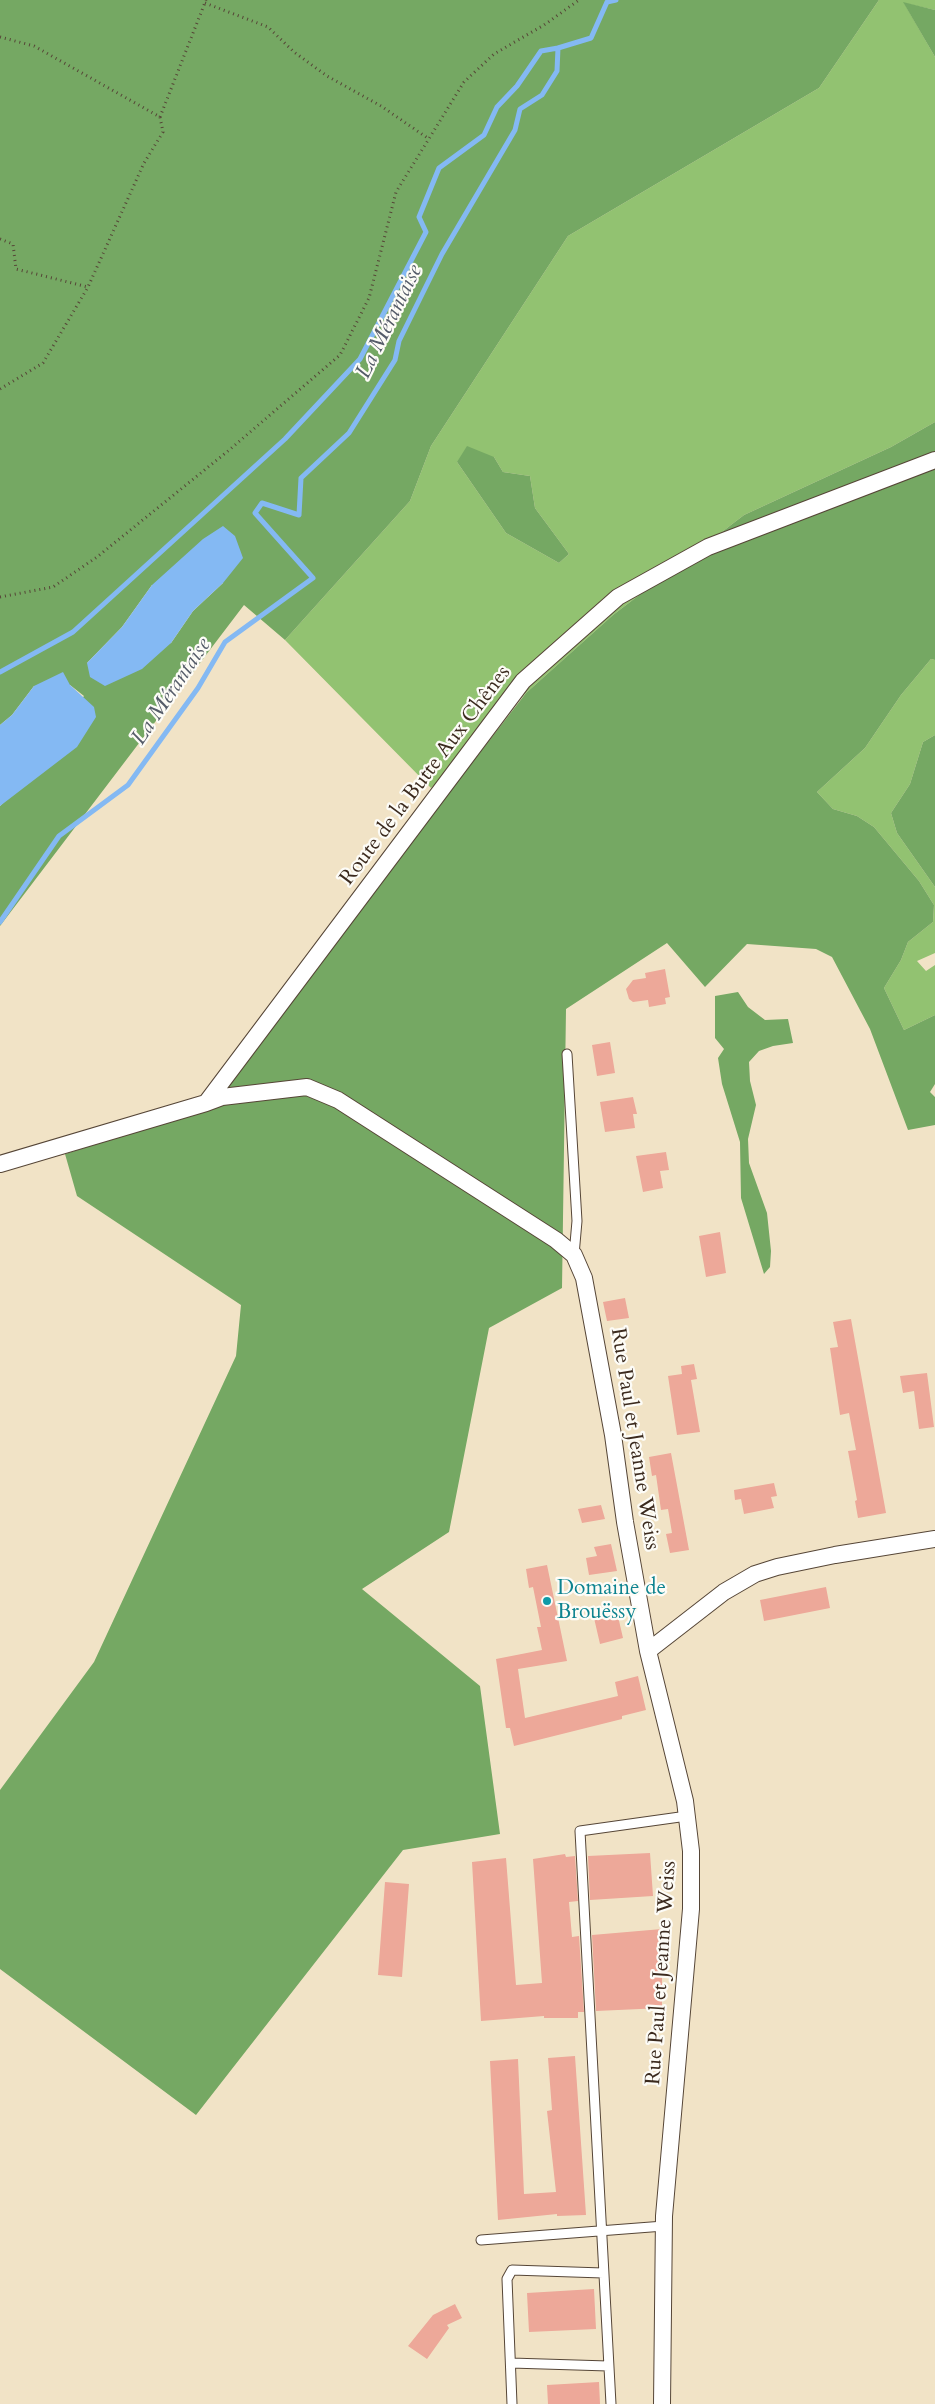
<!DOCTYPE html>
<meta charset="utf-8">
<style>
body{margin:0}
canvas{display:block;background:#f1e3c6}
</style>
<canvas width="935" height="2404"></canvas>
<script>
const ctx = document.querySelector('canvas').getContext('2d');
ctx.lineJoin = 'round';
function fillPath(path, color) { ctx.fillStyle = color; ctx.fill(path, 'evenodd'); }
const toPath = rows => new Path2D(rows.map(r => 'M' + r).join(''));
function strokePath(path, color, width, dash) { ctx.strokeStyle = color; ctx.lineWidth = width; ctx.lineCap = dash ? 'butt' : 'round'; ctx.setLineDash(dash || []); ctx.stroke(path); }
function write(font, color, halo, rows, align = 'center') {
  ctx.font = font + ' Cardo,serif'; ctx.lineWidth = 4.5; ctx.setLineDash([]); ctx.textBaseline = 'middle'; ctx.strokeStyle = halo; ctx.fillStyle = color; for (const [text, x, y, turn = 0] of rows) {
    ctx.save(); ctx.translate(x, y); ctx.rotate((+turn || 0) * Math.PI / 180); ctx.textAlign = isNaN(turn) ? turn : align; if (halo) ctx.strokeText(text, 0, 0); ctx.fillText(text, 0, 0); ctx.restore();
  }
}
fillPath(toPath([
 [879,0,935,0,935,10,904,3,935,57,935,422,891,447,744,515,613,615,526,693,431,788,285,640,410,501,431,446,568,236,819,88],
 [494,457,503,472,530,476,535,508,569,554,559,563,506,533,457,462],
 [931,659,935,660,935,735,923,742,910,784,891,813,897,833,935,887,935,953,917,961,926,971,935,965,935,1015,904,1030,884,988,901,960,908,942,933,922,934,905,919,881,874,827,857,816,833,809,817,792,865,748,901,695]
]), '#92c271');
fillPath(toPath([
 [0,0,879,0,819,88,568,236,431,446,410,501,285,640,244,605,0,926,0,806,9,797,84,696,70,685,34,686,12,715,0,725],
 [223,583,193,611,171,643,87,663,122,627,152,585],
 [903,2,935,10,935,57],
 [935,422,935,660,931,659,901,695,865,748,817,792,833,809,857,816,874,827,919,881,934,905,933,922,908,942,901,960,884,988,904,1030,935,1015,935,1084,930,1092,935,1097,935,1125,908,1130,870,1029,832,957,816,949,747,944,705,987,667,943,566,1009,562,1288,489,1328,449,1532,362,1589,480,1686,500,1834,403,1850,196,2115,0,1969,0,1790,94,1662,236,1356,241,1305,77,1196,65,1154,204,1110,526,693,613,615,744,515,891,447],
 [467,446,494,457,503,472,530,476,535,508,569,554,559,563,506,533,457,462],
 [935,735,935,887,897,833,891,813,910,784,923,742],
 [738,992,748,1007,765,1020,788,1019,793,1043,773,1046,759,1051,749,1062,750,1081,756,1105,748,1139,749,1163,767,1213,771,1251,770,1267,764,1274,741,1198,740,1142,722,1084,718,1058,724,1049,715,1038,715,996]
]), '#75a863');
fillPath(toPath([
 [223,526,235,536,243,558,223,583,193,611,171,643,142,669,105,686,90,677,87,663,122,627,152,585,203,539],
 [63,672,70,685,94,707,96,717,77,747,0,806,0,725,12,715,34,686]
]), '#84b9f3');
strokePath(toPath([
 [0,672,73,632,285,439,360,359,426,232,419,217,439,168,484,135,497,107,517,86,541,51,558,48],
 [0,922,59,836,128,785,198,688,225,642,313,578,255,513,262,503,299,515,301,478,349,433,395,360,399,341,442,254,515,130,520,109,542,95,557,71,558,48,591,38,607,2,616,0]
]), '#84b9f3', 5);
fillPath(toPath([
 [665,969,670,997,665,998,666,1004,649,1007,648,1000,633,1002,629,999,626,989,633,980,646,978,645,973],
 [610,1042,615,1073,597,1076,592,1045],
 [633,1097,637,1114,633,1114,635,1128,605,1132,600,1102],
 [666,1152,669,1170,660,1171,663,1188,643,1192,636,1156],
 [720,1232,726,1273,706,1277,699,1236],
 [625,1298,629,1318,607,1321,603,1302],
 [851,1319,886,1513,858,1518,855,1501,857,1500,848,1451,856,1450,849,1413,840,1415,830,1348,838,1347,833,1322],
 [694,1364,697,1379,691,1380,700,1432,677,1435,668,1376,682,1374,681,1366],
 [927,1373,934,1427,919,1429,914,1391,903,1393,900,1376],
 [671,1453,689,1550,670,1553,666,1534,672,1533,668,1509,661,1510,656,1475,652,1476,649,1457],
 [774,1483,777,1496,771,1497,774,1508,744,1514,741,1499,735,1500,734,1490],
 [601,1505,605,1519,582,1523,578,1509],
 [611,1544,617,1571,589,1575,586,1558,597,1556,594,1547],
 [547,1565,567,1661,518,1669,525,1718,618,1696,615,1682,638,1676,646,1710,622,1716,622,1719,514,1746,510,1728,506,1728,496,1659,542,1650,537,1627,541,1627,533,1587,529,1588,526,1569],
 [826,1587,830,1608,764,1621,760,1600],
 [617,1612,623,1638,600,1644,594,1618],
 [650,1853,653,1896,590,1900,588,1856],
 [565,1854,566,1857,575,1856,578,1901,569,1902,572,1937,579,1936,584,2012,578,2012,578,2018,544,2018,544,2016,481,2021,472,1862,506,1858,516,1985,542,1983,533,1859],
 [385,1882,409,1884,402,1977,378,1975],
 [662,1929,662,2008,596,2011,592,1935],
 [575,2056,586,2215,557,2216,557,2214,498,2220,490,2061,518,2059,524,2194,556,2192,547,2111,552,2110,548,2058],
 [594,2289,596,2329,529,2332,527,2293],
 [455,2304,462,2318,447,2325,449,2328,427,2359,408,2346,433,2315],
 [599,2382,600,2404,548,2404,547,2385]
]), '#eda899');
const lane = toPath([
 [567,1054,577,1221,574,1255],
 [481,2240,664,2226],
 [511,2363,608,2366],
 [512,2404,507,2279,512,2270,603,2273],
 [611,2404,580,1831,687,1816]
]);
const street = toPath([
 [206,1103,222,1097,307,1087,338,1100,556,1240,574,1255,584,1278,613,1435,625,1522,648,1651,685,1801,691,1851,691,1909,664,2216,662,2404],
 [0,1164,206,1103,523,681,618,597,708,547,935,460],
 [648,1651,724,1592,755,1574,777,1567,835,1555,935,1539]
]);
strokePath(lane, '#564637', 11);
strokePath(street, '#564637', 18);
strokePath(toPath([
 [205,3,268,27,294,52,327,76,381,106,429,139],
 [0,37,34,46,160,117,163,132,144,163,88,287,43,363,0,389],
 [160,117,206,0],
 [0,239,13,244,16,269,88,287],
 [0,597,53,587,97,557,228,451,340,355,369,298,396,192,464,82,494,54,544,25,579,0]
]), '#564637', 3, [1, 4]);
strokePath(lane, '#fff', 9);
strokePath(street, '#fff', 16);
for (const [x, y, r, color] of [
 [547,1601,5,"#0f9aa8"]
]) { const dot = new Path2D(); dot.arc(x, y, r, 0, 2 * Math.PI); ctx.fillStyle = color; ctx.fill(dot); strokePath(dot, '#fdfcf7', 2); }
write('21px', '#3b2a1e', '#fdfcf7', [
 ["Route de la Butte Aux Chênes",426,776,-53],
 ["Rue Paul et Jeanne Weiss",634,1439,81],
 ["Rue Paul et Jeanne Weiss",662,1973,-86]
]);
write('21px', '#0d838f', '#fdfcf7', [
 ["Domaine de",557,1589],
 ["Brouëssy",557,1613]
], 'left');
write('italic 22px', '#555c69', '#fdfcf7', [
 ["La Mérantaise",390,322,-64],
 ["La Mérantaise",172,692,-56]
]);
</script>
